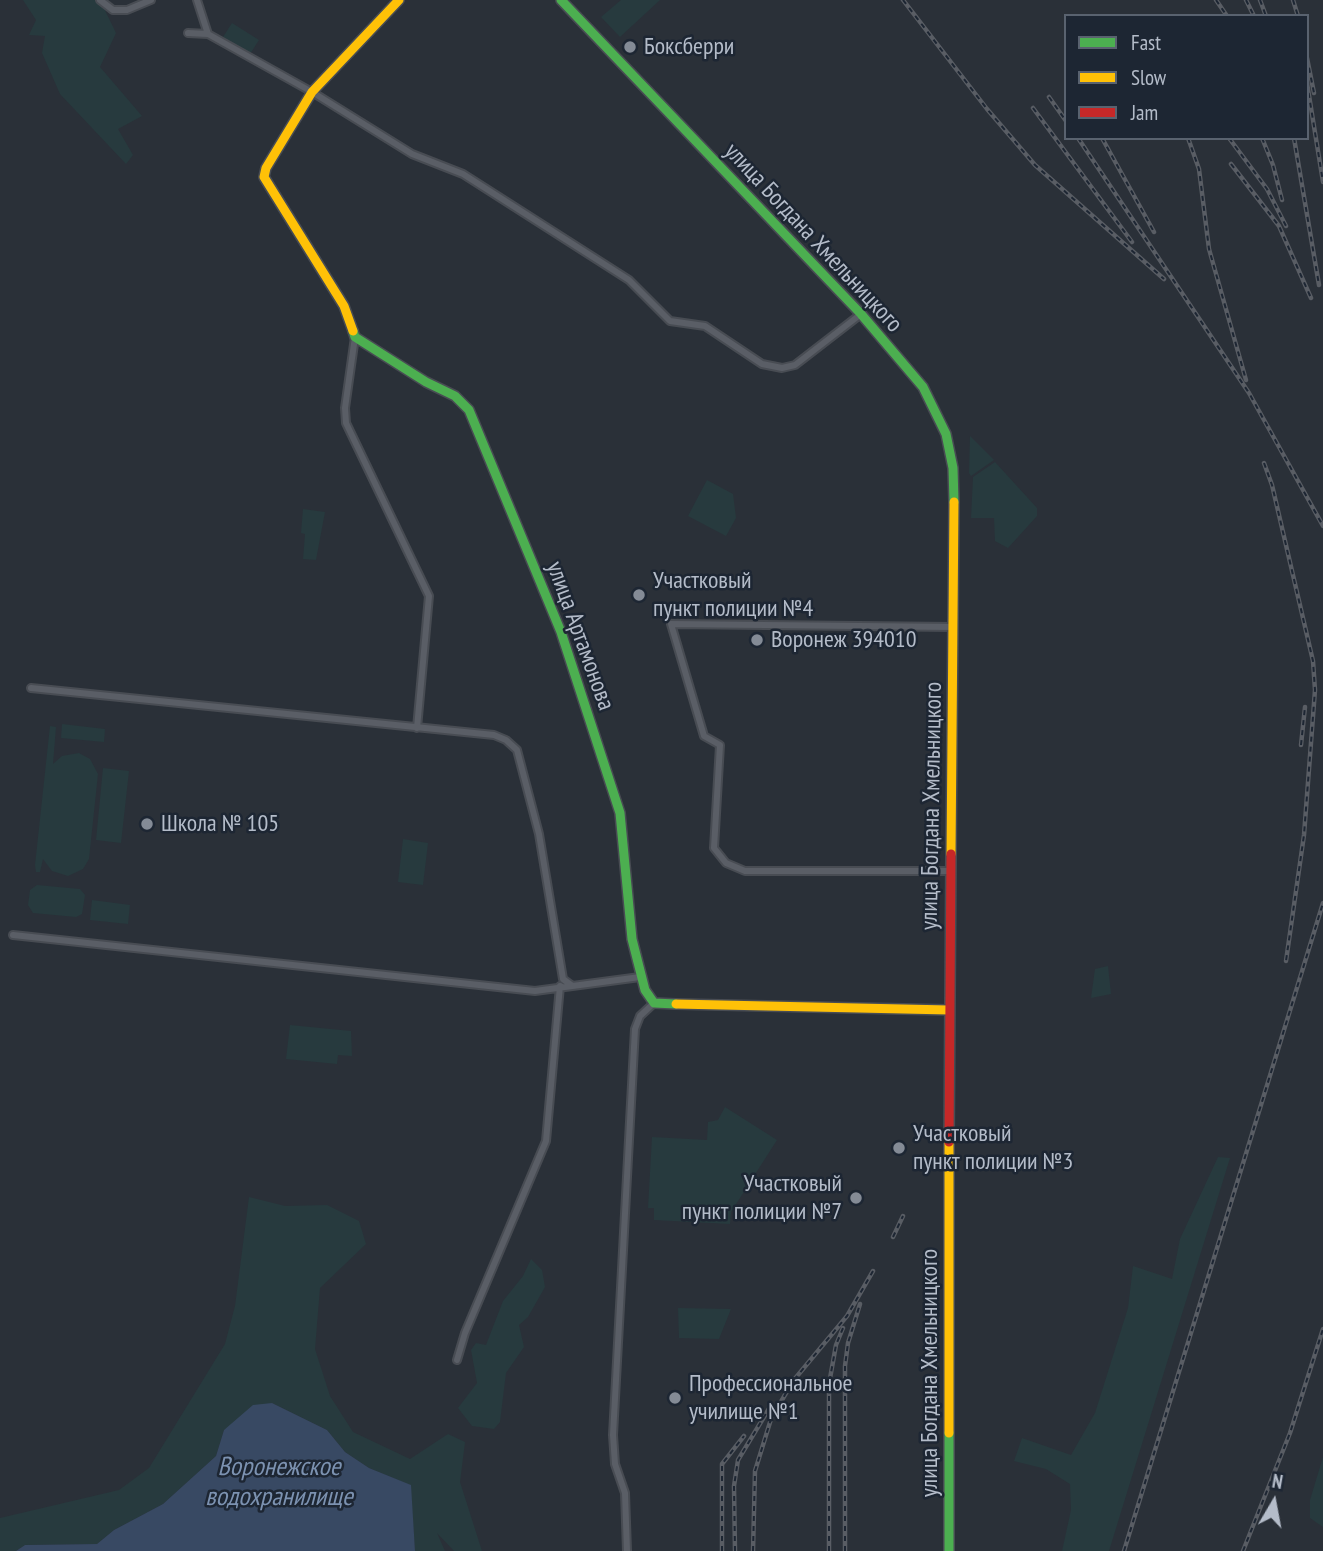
<!DOCTYPE html>
<meta charset="utf-8">
<style>
body{margin:0}
#map{position:relative;width:1323px;height:1551px;overflow:hidden;background:#2a3038;font-family:"PT Sans Narrow",sans-serif}
canvas{display:block}
.legend{position:absolute;left:1064px;top:14px;width:245px;height:126px;box-sizing:border-box;background:#1d2633;border:2px solid #59626f;margin:0;padding:9px 12px;list-style:none;font-size:21px;color:#b4bcc9}
.legend li{display:flex;align-items:center;gap:14px;height:35px}
.legend b{width:35px;border:2px solid #59626f}
.north{position:absolute;left:1239px;top:1467px;width:70px;height:70px;-webkit-text-stroke:5px #1d2633;paint-order:stroke;rotate:10deg;font-size:19px;font-weight:700;line-height:28px;text-align:center;color:#b4bcc9}
.north::after{content:'';display:block;margin:auto;width:24px;height:32px;background:#b4bcc9;clip-path:polygon(50% 0,100% 100%,50% 72%,0 100%)}
</style>
<div id="map">
<canvas width="1323" height="1551"></canvas>
<ul class="legend">
<li><b style="height:9px;background:#4caf50"></b>Fast</li>
<li><b style="height:9px;background:#ffc107"></b>Slow</li>
<li><b style="height:9px;background:#c62828"></b>Jam</li>
</ul>
<div class="north">N</div>
</div>
<script>
const ctx = document.querySelector('canvas').getContext('2d');
ctx.lineJoin = 'round';
function fillPath(path, color) { ctx.fillStyle = color; ctx.fill(path, 'evenodd'); }
const toPath = rows => new Path2D(rows.map(r => 'M' + r).join(''));
function strokePath(path, color, width, dash) { ctx.strokeStyle = color; ctx.lineWidth = width; ctx.lineCap = dash ? 'butt' : 'round'; ctx.setLineDash(dash || []); ctx.stroke(path); }
function write(font, color, halo, rows, align = 'center') {
  ctx.font = font + ' "PT Sans Narrow",sans-serif'; ctx.lineWidth = 5; ctx.setLineDash([]); ctx.textBaseline = 'middle'; ctx.strokeStyle = halo; ctx.fillStyle = color; for (const [text, x, y, turn = 0] of rows) {
    ctx.save(); ctx.translate(x, y); ctx.rotate((+turn || 0) * Math.PI / 180); ctx.textAlign = isNaN(turn) ? turn : align; if (halo) ctx.strokeText(text, 0, 0); ctx.fillText(text, 0, 0); ctx.restore();
  }
}
fillPath(toPath([
 [23,0,100,0,116,33,100,67,142,116,118,129,133,155,126,164,60,94,42,53,45,36,29,35,36,20],
 [621,0,660,0,620,37,601,17],
 [232,23,259,40,250,54,223,37],
 [970,436,994,460,971,476,969,473],
 [995,462,1037,508,1037,516,1008,548,995,541,994,518,971,518,973,477],
 [707,480,733,494,736,518,726,536,688,516],
 [303,509,325,512,316,560,303,559,305,534,301,533],
 [62,724,105,729,104,742,61,738],
 [50,726,56,727,53,764,62,756,79,753,90,759,98,774,89,859,83,869,68,876,52,871,43,859,40,872,36,872,35,865],
 [103,768,129,771,121,843,96,840],
 [403,839,428,843,423,885,398,882],
 [37,885,80,889,85,895,82,914,76,917,33,913,28,905,30,890],
 [92,900,130,905,128,924,90,920],
 [1108,966,1111,994,1091,998,1095,969],
 [290,1025,351,1031,352,1056,338,1055,337,1064,286,1059],
 [725,1107,777,1140,731,1212,730,1224,654,1220,654,1208,648,1208,652,1137,707,1140,708,1122,718,1120],
 [1218,1157,1230,1158,1109,1551,1062,1551,1071,1510,1070,1484,1046,1469,1014,1461,1022,1438,1071,1455,1095,1413,1128,1308,1133,1266,1172,1279,1180,1239],
 [249,1197,285,1206,327,1205,359,1221,366,1244,320,1288,315,1349,330,1396,353,1432,410,1459,448,1434,465,1442,460,1482,482,1551,454,1551,437,1533,445,1551,415,1551,410,1485,369,1468,345,1452,327,1430,272,1403,224,1430,216,1456,163,1504,114,1530,97,1544,25,1545,16,1551,0,1551,0,1518,119,1490,149,1468,225,1344,235,1306],
 [531,1259,542,1270,545,1287,528,1317,519,1325,524,1347,506,1373,500,1422,494,1429,472,1426,458,1408,477,1383,471,1350,476,1343,486,1345,503,1301,523,1276],
 [678,1308,731,1309,719,1339,679,1338],
 [1323,1457,1323,1527,1310,1518,1310,1500]
]), '#273a3e');
fillPath(toPath([
 [272,1403,327,1430,345,1452,369,1468,411,1485,415,1551,16,1551,25,1545,97,1544,114,1530,163,1504,216,1456,224,1430,253,1405]
]), '#384963');
const street = toPath([
 [100,0,113,10,127,10,151,0],
 [197,0,208,34,312,92,412,154,463,174,629,280,670,321,705,326,762,364,782,368,795,365,861,314],
 [188,33,208,34],
 [355,337,345,408,346,423,429,596,417,728],
 [31,688,494,735,506,740,517,750,539,834,563,979,571,985],
 [951,871,745,871,726,863,714,848,720,745,704,736,671,624,953,627],
 [13,935,535,991,640,977],
 [457,1360,465,1333,546,1141,560,986],
 [627,1551,625,1493,615,1464,613,1435,635,1029,640,1016,654,1003]
]);
const fast = toPath([
 [561,0,861,314,923,387,946,434,953,468,954,502],
 [353,331,355,337,426,382,455,396,469,410,561,632,620,813,632,939,645,990,654,1003,676,1004],
 [949,1433,949,1551]
]);
const slow = toPath([
 [353,331,344,306,264,177,266,168,312,92,399,0],
 [951,854,954,502],
 [676,1004,949,1010],
 [949,1142,949,1433]
]);
const jam = toPath([
 [949,1142,951,854]
]);
strokePath(street, '#484c53', 10);
strokePath(fast, '#484c53', 12);
strokePath(slow, '#484c53', 12);
strokePath(jam, '#484c53', 12);
strokePath(street, '#5a5e66', 6);
strokePath(fast, '#4caf50', 9);
strokePath(slow, '#ffc107', 9);
strokePath(jam, '#c62828', 9);
const rail = toPath([
 [903,0,987,109,1035,165,1164,279],
 [1216,0,1227,16],
 [1246,0,1254,16],
 [1260,0,1266,16],
 [1293,0,1298,16],
 [1307,58,1314,93],
 [1307,83,1323,182],
 [1049,97,1066,121],
 [1033,108,1132,242],
 [1078,138,1249,393,1323,526],
 [1102,138,1154,232],
 [1188,138,1199,169,1209,249,1246,380],
 [1229,138,1267,189,1286,226],
 [1262,138,1273,165,1282,200],
 [1294,138,1319,285],
 [1231,164,1279,226,1311,298],
 [1264,463,1272,485,1313,661,1315,690,1304,835,1286,961],
 [1301,745,1305,707],
 [893,1237,903,1216],
 [722,1551,722,1464,744,1436],
 [735,1551,734,1486,738,1460,770,1407],
 [753,1551,755,1471,771,1419,793,1381,847,1316,873,1271],
 [829,1551,829,1384,836,1345,843,1328],
 [845,1551,845,1366,848,1343,860,1304],
 [1124,1551,1323,903],
 [1243,1551,1290,1433,1323,1329]
]);
strokePath(rail, '#595d64', 4.5);
strokePath(rail, '#1d2633', 2, [5]);
for (const [x, y, r, color] of [
 [630,47,7,"#848b96"],
 [639,595,7,"#848b96"],
 [757,640,7,"#848b96"],
 [147,824,7,"#848b96"],
 [899,1148,7,"#848b96"],
 [856,1198,7,"#848b96"],
 [675,1398,7,"#848b96"]
]) { const dot = new Path2D(); dot.arc(x, y, r, 0, 2 * Math.PI); ctx.fillStyle = color; ctx.fill(dot); strokePath(dot, '#1d2633', 2.5); }
write('24px', '#b4bcc9', '#1d2633', [
 ["Боксберри",644,47],
 ["Участковый",653,581],
 ["пункт полиции №4",653,609],
 ["Воронеж 394010",771,640],
 ["Школа № 105",161,824],
 ["Участковый",913,1134],
 ["пункт полиции №3",913,1162],
 ["Участковый",842,1184,"right"],
 ["пункт полиции №7",842,1212,"right"],
 ["Профессиональное",689,1384],
 ["училище №1",689,1412]
], 'left');
write('24px', '#b4bcc9', '#1d2633', [
 ["улица Богдана Хмельницкого",813,238,47],
 ["улица Артамонова",580,636,70],
 ["улица Богдана Хмельницкого",932,806,-89],
 ["улица Богдана Хмельницкого",930,1373,-90]
]);
write('italic 26px', '#7c92b1', '#1d2633', [
 ["Воронежское",279,1468],
 ["водохранилище",279,1498]
]);
</script>
